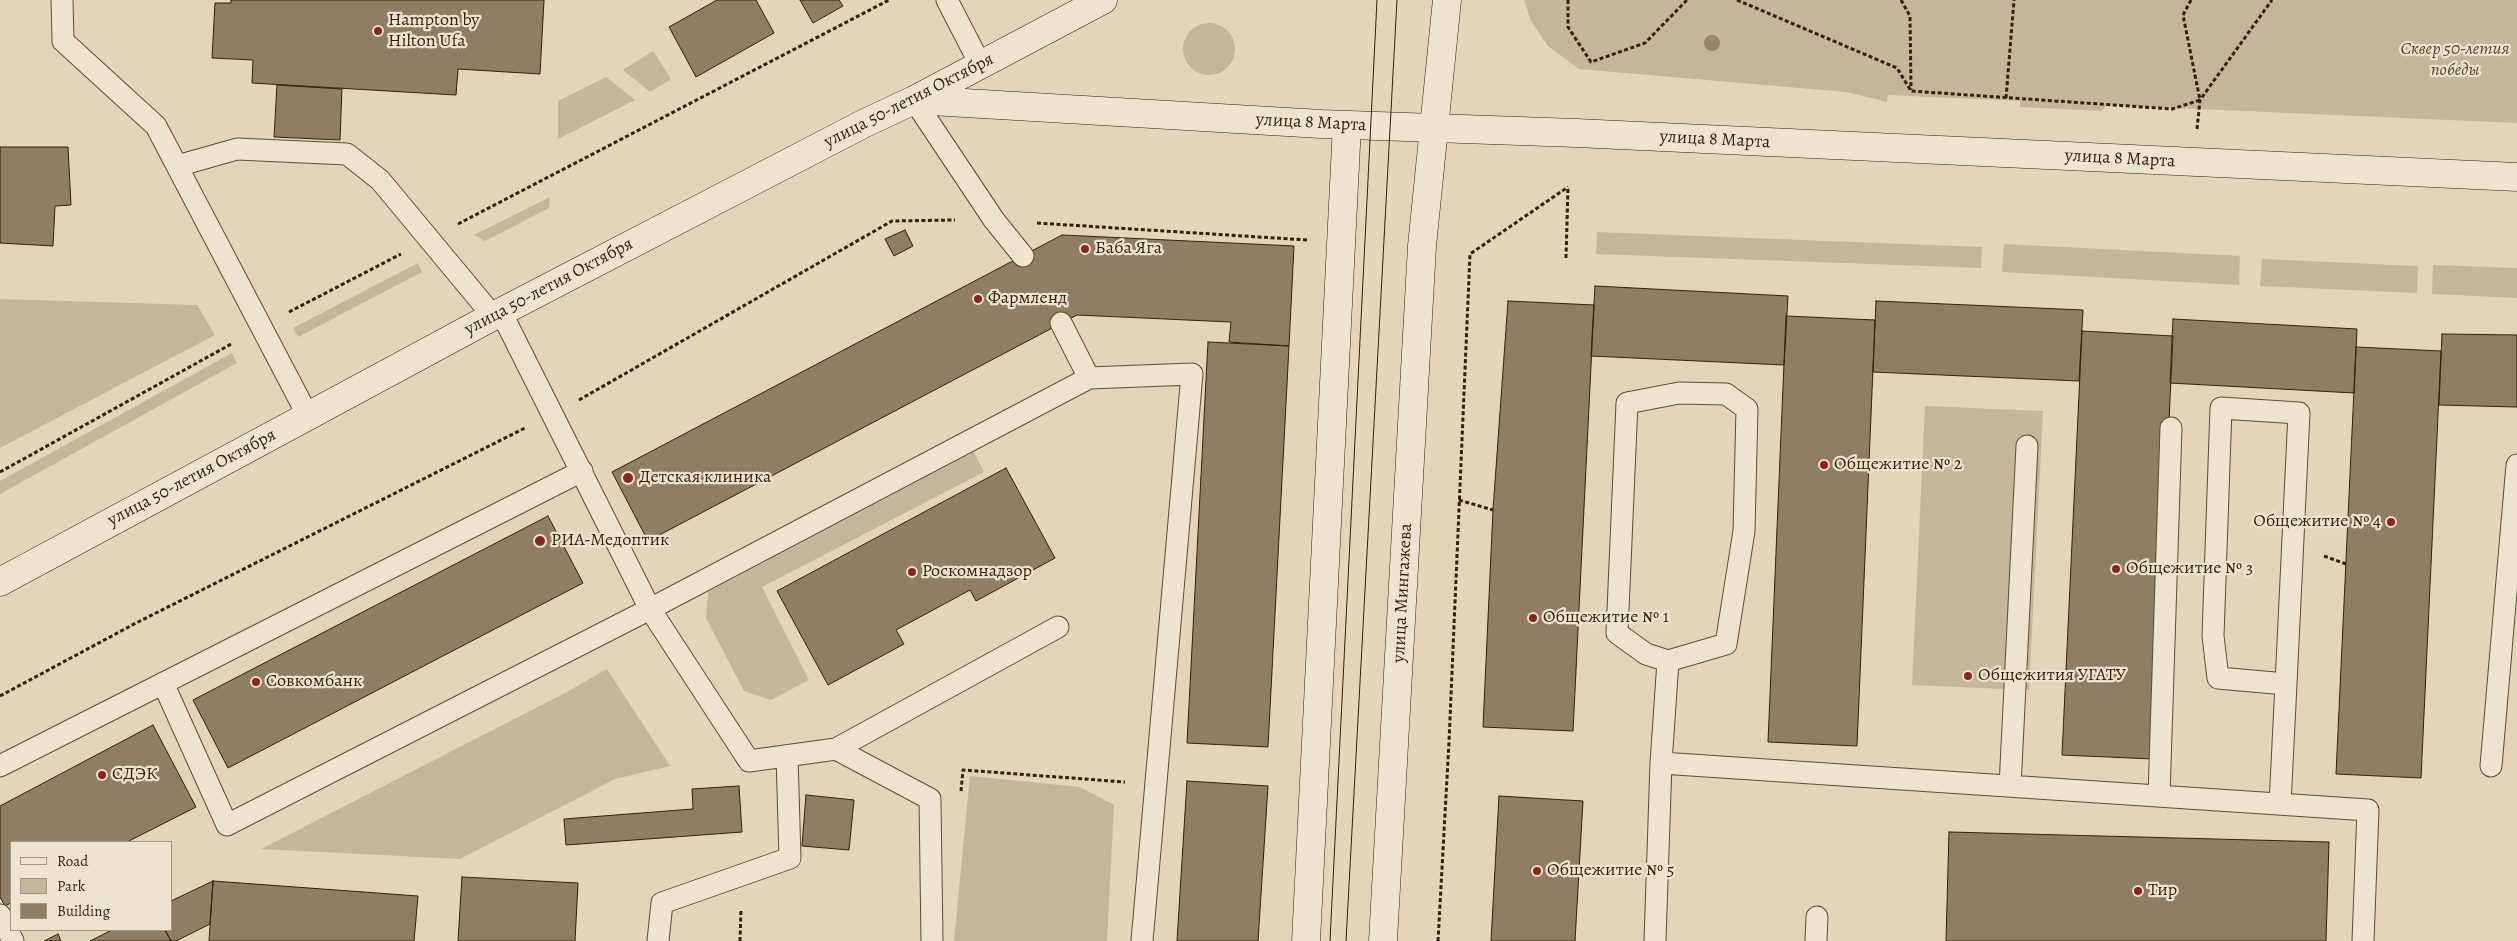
<!DOCTYPE html>
<meta charset="utf-8">
<style>
body{margin:0}
#map{position:relative;width:2517px;height:941px;overflow:hidden;background:#e2d5b8;font-family:Alegreya,serif}
canvas{display:block}
.legend{position:absolute;left:10px;top:841px;width:162px;height:90px;box-sizing:border-box;background:#ece4d1;border:1px solid #a39580;margin:0;padding:6px 9px;list-style:none;font-size:15px;color:#351f07}
.legend li{display:flex;align-items:center;gap:10px;height:25px}
.legend b{width:25px;border:1px solid #a39580}
</style>
<div id="map">
<canvas width="2517" height="941"></canvas>
<ul class="legend">
<li><b style="height:6px;background:#ece4d1"></b>Road</li>
<li><b style="height:14px;background:#c5b69a"></b>Park</li>
<li><b style="height:14px;background:#8f7e63"></b>Building</li>
</ul>
</div>
<script>
const ctx = document.querySelector('canvas').getContext('2d');
ctx.lineJoin = 'round';
function fillPath(path, color) { ctx.fillStyle = color; ctx.fill(path, 'evenodd'); }
const toPath = rows => new Path2D(rows.map(r => 'M' + r).join(''));
function strokePath(path, color, width, dash) { ctx.strokeStyle = color; ctx.lineWidth = width; ctx.lineCap = dash ? 'butt' : 'round'; ctx.setLineDash(dash || []); ctx.stroke(path); }
function write(font, color, halo, rows, align = 'center') {
  ctx.font = font + ' Alegreya,serif'; ctx.lineWidth = 4.5; ctx.setLineDash([]); ctx.textBaseline = 'middle'; ctx.strokeStyle = halo; ctx.fillStyle = color; for (const [text, x, y, turn = 0] of rows) {
    ctx.save(); ctx.translate(x, y); ctx.rotate((+turn || 0) * Math.PI / 180); ctx.textAlign = isNaN(turn) ? turn : align; if (halo) ctx.strokeText(text, 0, 0); ctx.fillText(text, 0, 0); ctx.restore();
  }
}
fillPath(toPath([
 [1524,0,2517,0,2517,123,2107,105,2101,111,2020,107,2020,101,1888,95,1887,102,1846,92,1579,69,1548,46,1531,21],
 '1183 49a26 26 0 1 1 52 0a26 26 0 1 1-52 0Z',
 [653,51,671,79,650,92,623,70],
 [606,77,635,100,558,139,558,101],
 [550,197,549,208,485,241,474,235],
 [1597,232,1982,247,1981,268,1596,254],
 [2004,244,2240,256,2239,285,2002,272],
 [2262,259,2418,266,2417,293,2260,286],
 [418,263,422,272,298,337,293,328],
 [2433,265,2517,268,2517,298,2432,294],
 [0,299,197,305,215,335,0,448],
 [232,353,237,363,0,494,0,481],
 [1925,406,2043,411,2029,690,1912,685],
 [974,452,984,472,762,587,809,680,771,700,744,691,706,618,708,592],
 [607,669,670,766,615,779,460,859,261,849,565,693],
 [970,776,1080,787,1114,805,1107,941,954,941]
]), '#c5b69a');
const building = toPath([
 [231,0,544,0,540,74,458,69,456,95,252,83,253,60,212,58,215,3,231,3,231,0],
 [717,0,756,0,774,33,696,77,669,27,717,0],
 [800,0,839,0,843,6,813,23,800,0],
 [277,85,342,89,340,140,274,137,277,85],
 [0,147,68,147,71,205,55,206,53,246,0,243,0,147],
 [905,230,913,246,894,256,885,239,905,230],
 [1062,235,1294,246,1289,346,1229,342,1231,322,1077,315,648,541,612,472,1062,235],
 [1595,286,1788,296,1784,365,1591,356,1595,286],
 [1508,301,1594,305,1573,731,1483,727,1493,510,1508,301],
 [1876,301,2083,310,2079,381,1873,372,1876,301],
 [1786,316,1875,320,1857,746,1768,742,1786,316],
 [2173,319,2357,329,2354,393,2170,383,2173,319],
 [2082,331,2173,336,2153,759,2062,755,2082,331],
 [2442,334,2517,335,2517,407,2439,405,2442,334],
 [1208,342,1289,346,1268,747,1187,743,1208,342],
 [2356,347,2441,351,2421,778,2336,774,2356,347],
 [1006,468,1055,558,976,601,970,590,896,630,904,644,828,685,777,591,1006,468],
 [548,516,583,583,228,768,193,700,548,516],
 [153,725,196,807,127,842,11,842,11,903,5,906,0,897,0,806,153,725],
 [1187,781,1268,786,1258,941,1177,941,1187,781],
 [739,786,742,832,566,845,564,819,693,809,692,789,739,786],
 [806,795,854,800,849,850,802,846,806,795],
 [1499,796,1583,801,1575,941,1491,941,1499,796],
 [1949,832,2329,842,2326,941,1946,941,1949,832],
 [462,877,578,883,575,941,458,941,462,877],
 [213,881,418,896,414,941,209,941,213,881],
 [213,881,210,924,176,941,171,941,165,930,171,930,171,901,213,881],
 [112,930,165,930,171,941,90,941,112,930],
 [58,934,61,941,44,941,58,934]
]);
fillPath(building, '#8f7e63');
strokePath(building, '#351f07', 1);
const lane = toPath([
 [62,0,63,41,156,126,308,416],
 [947,0,980,64],
 [914,100,994,220,1023,256],
 [177,166,237,149,347,154,380,180,493,316],
 [501,312,650,609,749,761,836,749,1058,627],
 [1061,323,1089,378,1192,374,1142,941],
 [163,683,227,825,650,609,1089,378],
 [836,749,930,799,932,941],
 [1661,763,2368,810,2363,941],
 [0,766,582,471],
 [2491,766,2517,465],
 [2010,786,2027,446],
 [2159,796,2171,428],
 [2280,804,2286,684,2299,413,2221,408,2213,636,2218,678,2286,684],
 [0,915,13,941],
 [658,941,662,903,790,858,787,756],
 [1655,941,1661,763,1668,661,1726,644,1744,531,1747,409,1726,394,1679,393,1627,403,1617,633,1646,654,1668,661],
 [1816,941,1817,917]
]);
const secondary = toPath([
 [914,100,1321,124,1576,133,2517,177],
 [0,582,501,312,863,124,914,100,1103,0],
 [1306,941,1347,125],
 [1383,941,1422,246,1447,0]
]);
strokePath(lane, '#604c33', 23);
strokePath(secondary, '#351f07', 29);
strokePath(toPath([
 [1568,0,1568,27,1591,62,1645,43,1687,0],
 [1737,0,1897,68,1911,91,2172,109,2200,100,2183,15,2191,0],
 [1901,0,1910,16,1911,90],
 [2006,98,2014,0],
 [2197,129,2200,100,2272,0],
 [1037,223,1307,240],
 [458,224,889,0],
 [1566,258,1568,187],
 [289,312,401,254],
 [579,400,892,221,955,220],
 [0,472,233,343],
 [1459,500,1493,510],
 [2324,556,2346,564],
 [0,696,136,623,525,428],
 [961,791,963,770,1125,782],
 [740,941,741,909],
 [1438,941,1449,742,1470,254,1568,187]
]), '#351f07', 3, [4, 2.5]);
strokePath(lane, '#ece4d1', 21);
strokePath(secondary, '#ece4d1', 28);
strokePath(toPath([
 [1330,941,1377,0],
 [1346,941,1397,0]
]), '#351f07', 1);
ctx.fillStyle = '#97866b';
for (const [x, y] of [
 [1712,43]
]) { ctx.beginPath(); ctx.arc(x, y, 8, 0, 2 * Math.PI); ctx.fill(); }
for (const [x, y, r, color] of [
 [378,31,5,"#8f2418"],
 [1085,249,5,"#8f2418"],
 [978,299,5,"#8f2418"],
 [1824,465,5,"#8f2418"],
 [628,478,6,"#8f2418"],
 [2391,522,5,"#8f2418"],
 [540,541,6,"#8f2418"],
 [2116,569,5,"#8f2418"],
 [912,572,5,"#8f2418"],
 [1533,618,5,"#8f2418"],
 [1968,676,5,"#8f2418"],
 [256,682,5,"#8f2418"],
 [102,775,5,"#8f2418"],
 [1537,871,5,"#8f2418"],
 [2138,891,5,"#8f2418"]
]) { const dot = new Path2D(); dot.arc(x, y, r, 0, 2 * Math.PI); ctx.fillStyle = color; ctx.fill(dot); strokePath(dot, '#ece4d1', 2); }
write('18px', '#351f07', '#ece4d1', [
 ["Hampton by",388,21],
 ["Hilton Ufa",388,42],
 ["Баба Яга",1095,249],
 ["Фармленд",988,299],
 ["Общежитие № 2",1834,465],
 ["Детская клиника",639,478],
 ["Общежитие № 4",2381,522,"right"],
 ["РИА-Медоптик",551,541],
 ["Общежитие № 3",2126,569],
 ["Роскомнадзор",922,572],
 ["Общежитие № 1",1543,618],
 ["Общежития УГАТУ",1978,676],
 ["Совкомбанк",266,682],
 ["СДЭК",112,775],
 ["Общежитие № 5",1547,871],
 ["Тир",2148,891]
], 'left');
write('italic 18px', '#59452c', '#ece4d1', [
 ["Сквер 50-летия",2455,50],
 ["победы",2455,71]
]);
write('18px', '#351f07', '#ece4d1', [
 ["улица 50-летия Октября",909,101,-27],
 ["улица 8 Марта",1311,123,3],
 ["улица 8 Марта",1715,140,3],
 ["улица 8 Марта",2120,159,3],
 ["улица 50-летия Октября",549,287,-28],
 ["улица 50-летия Октября",192,478,-28],
 ["улица Мингажева",1403,593,-87]
]);
</script>
